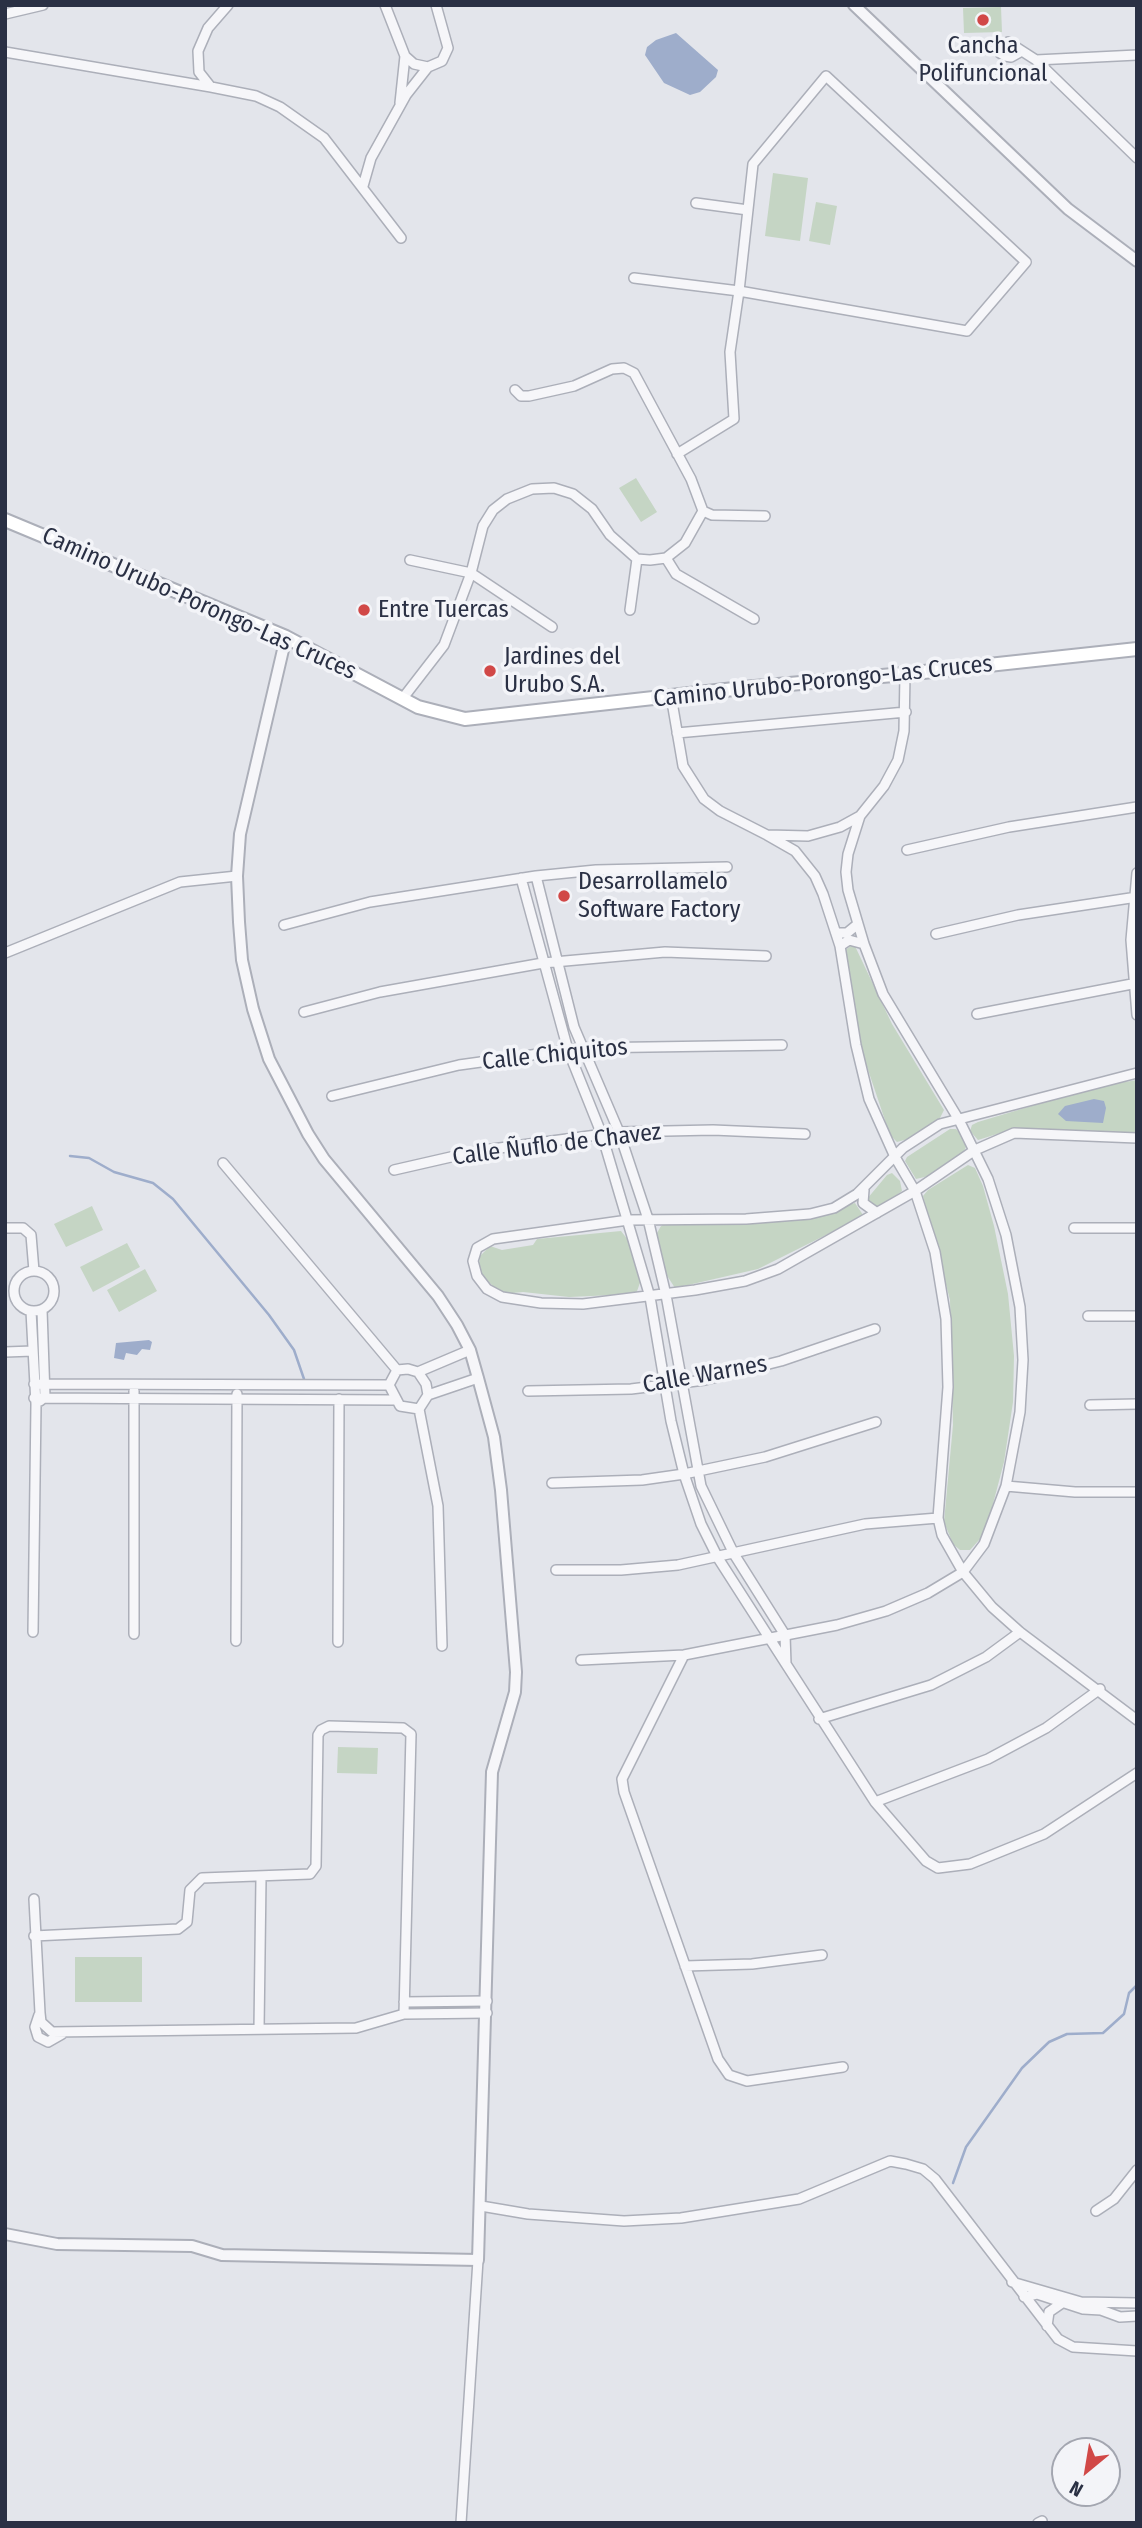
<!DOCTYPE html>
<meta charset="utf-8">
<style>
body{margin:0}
#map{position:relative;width:1142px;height:2528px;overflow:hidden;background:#e3e5eb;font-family:"Fira Sans Condensed",sans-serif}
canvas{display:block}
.frame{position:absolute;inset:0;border:7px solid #2a3044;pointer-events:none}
.north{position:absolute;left:1051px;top:2437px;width:70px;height:70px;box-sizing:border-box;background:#f3f4f8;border:2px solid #a3a6b0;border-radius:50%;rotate:210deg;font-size:19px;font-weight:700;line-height:28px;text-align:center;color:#2a3044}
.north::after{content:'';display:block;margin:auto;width:24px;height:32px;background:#d14847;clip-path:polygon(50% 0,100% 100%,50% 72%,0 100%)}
</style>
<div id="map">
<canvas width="1142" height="2528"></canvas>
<div class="frame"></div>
<div class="north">N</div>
</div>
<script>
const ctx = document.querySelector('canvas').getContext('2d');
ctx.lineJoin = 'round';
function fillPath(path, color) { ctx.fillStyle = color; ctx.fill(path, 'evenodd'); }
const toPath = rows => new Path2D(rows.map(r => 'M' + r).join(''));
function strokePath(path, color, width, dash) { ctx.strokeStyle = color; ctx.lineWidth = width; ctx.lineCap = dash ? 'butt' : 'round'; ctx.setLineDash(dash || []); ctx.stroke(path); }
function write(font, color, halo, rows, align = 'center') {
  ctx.font = font + ' "Fira Sans Condensed",sans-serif'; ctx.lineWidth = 7; ctx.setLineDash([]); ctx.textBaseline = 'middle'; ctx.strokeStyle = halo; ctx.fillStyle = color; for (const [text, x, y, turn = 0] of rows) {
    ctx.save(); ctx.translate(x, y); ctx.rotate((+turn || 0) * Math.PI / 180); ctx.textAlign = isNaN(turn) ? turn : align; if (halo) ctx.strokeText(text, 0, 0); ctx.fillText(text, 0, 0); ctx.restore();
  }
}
fillPath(toPath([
 [1001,7,1002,32,964,33,963,8],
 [773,173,808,178,800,241,765,236],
 [816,202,837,206,830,245,809,241],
 [636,478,657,512,641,522,619,488],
 [854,944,892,1024,944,1110,940,1118,908,1139,897,1142,890,1135,863,1055,845,950],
 [1137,1080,1137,1134,1016,1128,978,1140,970,1131,972,1125,978,1122,1095,1087],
 [950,1129,956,1129,962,1135,966,1147,962,1156,933,1175,916,1179,905,1161,907,1157],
 [968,1165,975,1168,983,1186,994,1226,1008,1294,1014,1356,1013,1402,1004,1462,989,1519,980,1539,970,1550,960,1550,953,1544,944,1522,953,1425,950,1300,923,1196,928,1190],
 [892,1173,900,1181,902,1191,880,1208,870,1208,867,1199,887,1175],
 [855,1203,863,1215,858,1219,758,1269,675,1288,664,1271,657,1233,661,1226,667,1223,795,1221],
 [92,1206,103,1230,66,1247,54,1224],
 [621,1231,628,1240,641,1280,636,1294,569,1297,523,1292,502,1294,482,1276,479,1264,480,1256,490,1246,502,1250,533,1245,537,1239],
 [127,1243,140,1267,93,1292,80,1267],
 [145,1269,157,1291,119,1312,107,1290],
 [338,1747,378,1748,377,1774,337,1773],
 [75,1957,142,1957,142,2002,75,2002]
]), '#c5d5c4');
fillPath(toPath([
 [676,33,718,70,716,77,700,92,690,95,664,83,645,55,647,47,656,40],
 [1094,1099,1104,1101,1106,1108,1103,1123,1066,1121,1058,1114,1065,1106],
 [149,1340,152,1342,150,1350,142,1349,137,1355,126,1353,124,1360,114,1358,116,1343]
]), '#9eadcb');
strokePath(toPath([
 [70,1156,89,1158,114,1172,153,1183,173,1199,269,1315,294,1350,304,1379],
 [953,2183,966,2147,1022,2068,1049,2042,1067,2034,1103,2033,1124,2014,1129,1993,1137,1985]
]), '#9eadcb', 2.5);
const minor = toPath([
 [385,5,405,56,414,64,428,67,442,61,448,48,436,5],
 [5,14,43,5],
 [5,52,211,87,256,96,280,107,324,138,401,238],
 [1020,52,1011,57,1005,56,1000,53,999,48,1008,42,1036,60,1137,158],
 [1036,60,1137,55],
 [210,86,199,72,198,51,208,28,228,5],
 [400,103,405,56],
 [363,186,371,158,406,95,428,67],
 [696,203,748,210],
 [634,278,739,291,967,331,1026,262,826,76,753,164,739,291,730,352,734,419,677,454],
 [703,511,712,515,765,516],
 [666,558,676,574,754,619],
 [410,560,471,573,552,627],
 [630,610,637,559],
 [671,696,683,766,704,799,720,811,767,835,808,836,840,827,860,816,884,786,898,760,904,731,905,674],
 [403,698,444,645,471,573,483,526,493,510,507,499,532,489,554,488,573,494,592,509,610,535,637,559,650,560,666,558,685,543,703,511,691,479,634,373,624,368,612,369,574,386,529,396,521,396,515,390],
 [677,733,906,712],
 [767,835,795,851,815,876,823,894,840,946,856,1045,869,1099,895,1157,915,1191,935,1252,946,1319,948,1387,938,1518,942,1535,963,1572,984,1544,1006,1486,1020,1412,1023,1360,1020,1307,1006,1235,988,1179,959,1120,883,994,864,944,848,890,846,872,848,854,860,816],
 [907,850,1009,827,1137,807],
 [1137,873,1131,940,1137,1015],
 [521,878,568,1050,602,1135,650,1297,671,1421,684,1474,701,1524,718,1558,786,1664,785,1635,734,1554,701,1486,666,1295,648,1219,619,1132,574,1027,536,876],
 [284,925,370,902,536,876,596,870,727,867],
 [837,933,847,933,858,924],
 [936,934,1018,915,1137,897],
 [840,946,849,940,864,944],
 [5,953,180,882,237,876],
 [304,1012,380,992,543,963,665,952,766,956],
 [977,1014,1137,983],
 [1137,1073,940,1124,903,1148,857,1194,834,1208,810,1214,746,1219,628,1220,493,1239,477,1248,473,1261,477,1276,487,1289,502,1297,541,1303,583,1304,695,1290,745,1281,778,1269,915,1191,975,1150,1014,1133,1137,1138],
 [332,1096,459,1065,582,1048,782,1045],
 [223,1163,397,1370],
 [394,1170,477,1151,619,1132,713,1130,805,1134],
 [864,1190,863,1203,877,1213],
 [5,1228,23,1228,31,1235,34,1271],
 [1074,1228,1137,1228],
 '14 1291a20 20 0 1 1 40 0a20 20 0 1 1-40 0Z',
 [31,1311,36,1404,33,1632],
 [1088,1316,1137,1316],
 [5,1352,33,1351],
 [408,1369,418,1372,426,1384,428,1395,419,1409,400,1406,389,1385,397,1370,408,1369],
 [418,1372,470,1350],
 [34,1384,389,1385],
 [134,1391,134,1634],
 [528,1391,631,1389,705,1380,781,1361,875,1329],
 [428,1395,478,1378],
 [34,1398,394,1400],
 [40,1401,45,1397,42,1310],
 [1090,1405,1137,1404],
 [419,1409,438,1506,442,1646],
 [552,1483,642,1480,684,1474,765,1457,876,1422],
 [1006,1486,1075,1492,1137,1492],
 [556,1570,621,1570,678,1565,865,1524,938,1518],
 [236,1641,237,1394],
 [338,1642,339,1399],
 [684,1655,622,1779,624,1792,718,2059,729,2075,747,2081,843,2067],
 [581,1660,684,1655,837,1625,886,1611,928,1593,963,1572,992,1607,1020,1632,1137,1720],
 [786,1664,875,1802,926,1861,938,1868,970,1864,1044,1834,1137,1773],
 [819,1719,931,1685,986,1657,1020,1632],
 [875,1802,988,1759,1046,1728,1100,1689],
 [34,1899,40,2013,41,2022,52,2032,356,2028,404,2014,487,2013],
 [34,1936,178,1929,187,1922,190,1890,202,1878,310,1874,316,1866,318,1735,321,1730,329,1726,403,1728,411,1734,404,2014],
 [685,1966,752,1964,822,1955],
 [404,2002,487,2001],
 [39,2015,35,2027,38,2037,48,2042,62,2034],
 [259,2029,261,1878],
 [481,2206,528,2214,624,2221,681,2218,799,2199,890,2161,906,2164,923,2169,935,2179,1058,2339,1073,2347,1137,2351],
 [1096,2211,1114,2199,1137,2170],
 [1012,2282,1081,2302,1137,2303],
 [1024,2297,1037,2294,1083,2309,1101,2310,1120,2317,1137,2316],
 [1047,2326,1049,2312,1062,2303],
 [461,2523,478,2260],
 [1038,2523,1042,2521]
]);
const tertiary = toPath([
 [854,5,1068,209,1137,261],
 [5,2234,57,2244,192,2246,222,2255,478,2260,492,1772,515,1692,516,1672,501,1490,494,1437,478,1378,470,1350,457,1325,438,1296,324,1159,308,1134,269,1059,253,1009,242,960,239,922,237,876,240,834,286,637]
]);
const secondary = toPath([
 [5,520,286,637,418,707,465,719,743,688,905,674,1137,649]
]);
strokePath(minor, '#acafb9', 12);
strokePath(tertiary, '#acafb9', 14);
strokePath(secondary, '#acafb9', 16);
strokePath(minor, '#f6f6f9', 9);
strokePath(tertiary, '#f6f6f9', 10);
strokePath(secondary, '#fff', 12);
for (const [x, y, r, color] of [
 [983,20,7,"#d14847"],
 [364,610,7,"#d14847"],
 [490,671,7,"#d14847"],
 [564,896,7,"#d14847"]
]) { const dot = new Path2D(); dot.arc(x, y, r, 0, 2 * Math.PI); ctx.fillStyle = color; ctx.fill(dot); strokePath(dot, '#f3f4f8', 2.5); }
write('24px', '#2a3044', '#f3f4f8', [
 ["Cancha",983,46,"center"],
 ["Polifuncional",983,74,"center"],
 ["Entre Tuercas",378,610],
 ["Jardines del",504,657],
 ["Urubo S.A.",504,685],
 ["Desarrollamelo",578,882],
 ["Software Factory",578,910]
], 'left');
write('24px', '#2a3044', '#f3f4f8', [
 ["Camino Urubo-Porongo-Las Cruces",199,604,24],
 ["Camino Urubo-Porongo-Las Cruces",823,682,-6],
 ["Calle Chiquitos",555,1055,-6],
 ["Calle Ñuflo de Chavez",557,1145,-7],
 ["Calle Warnes",705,1375,-10]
]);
</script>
